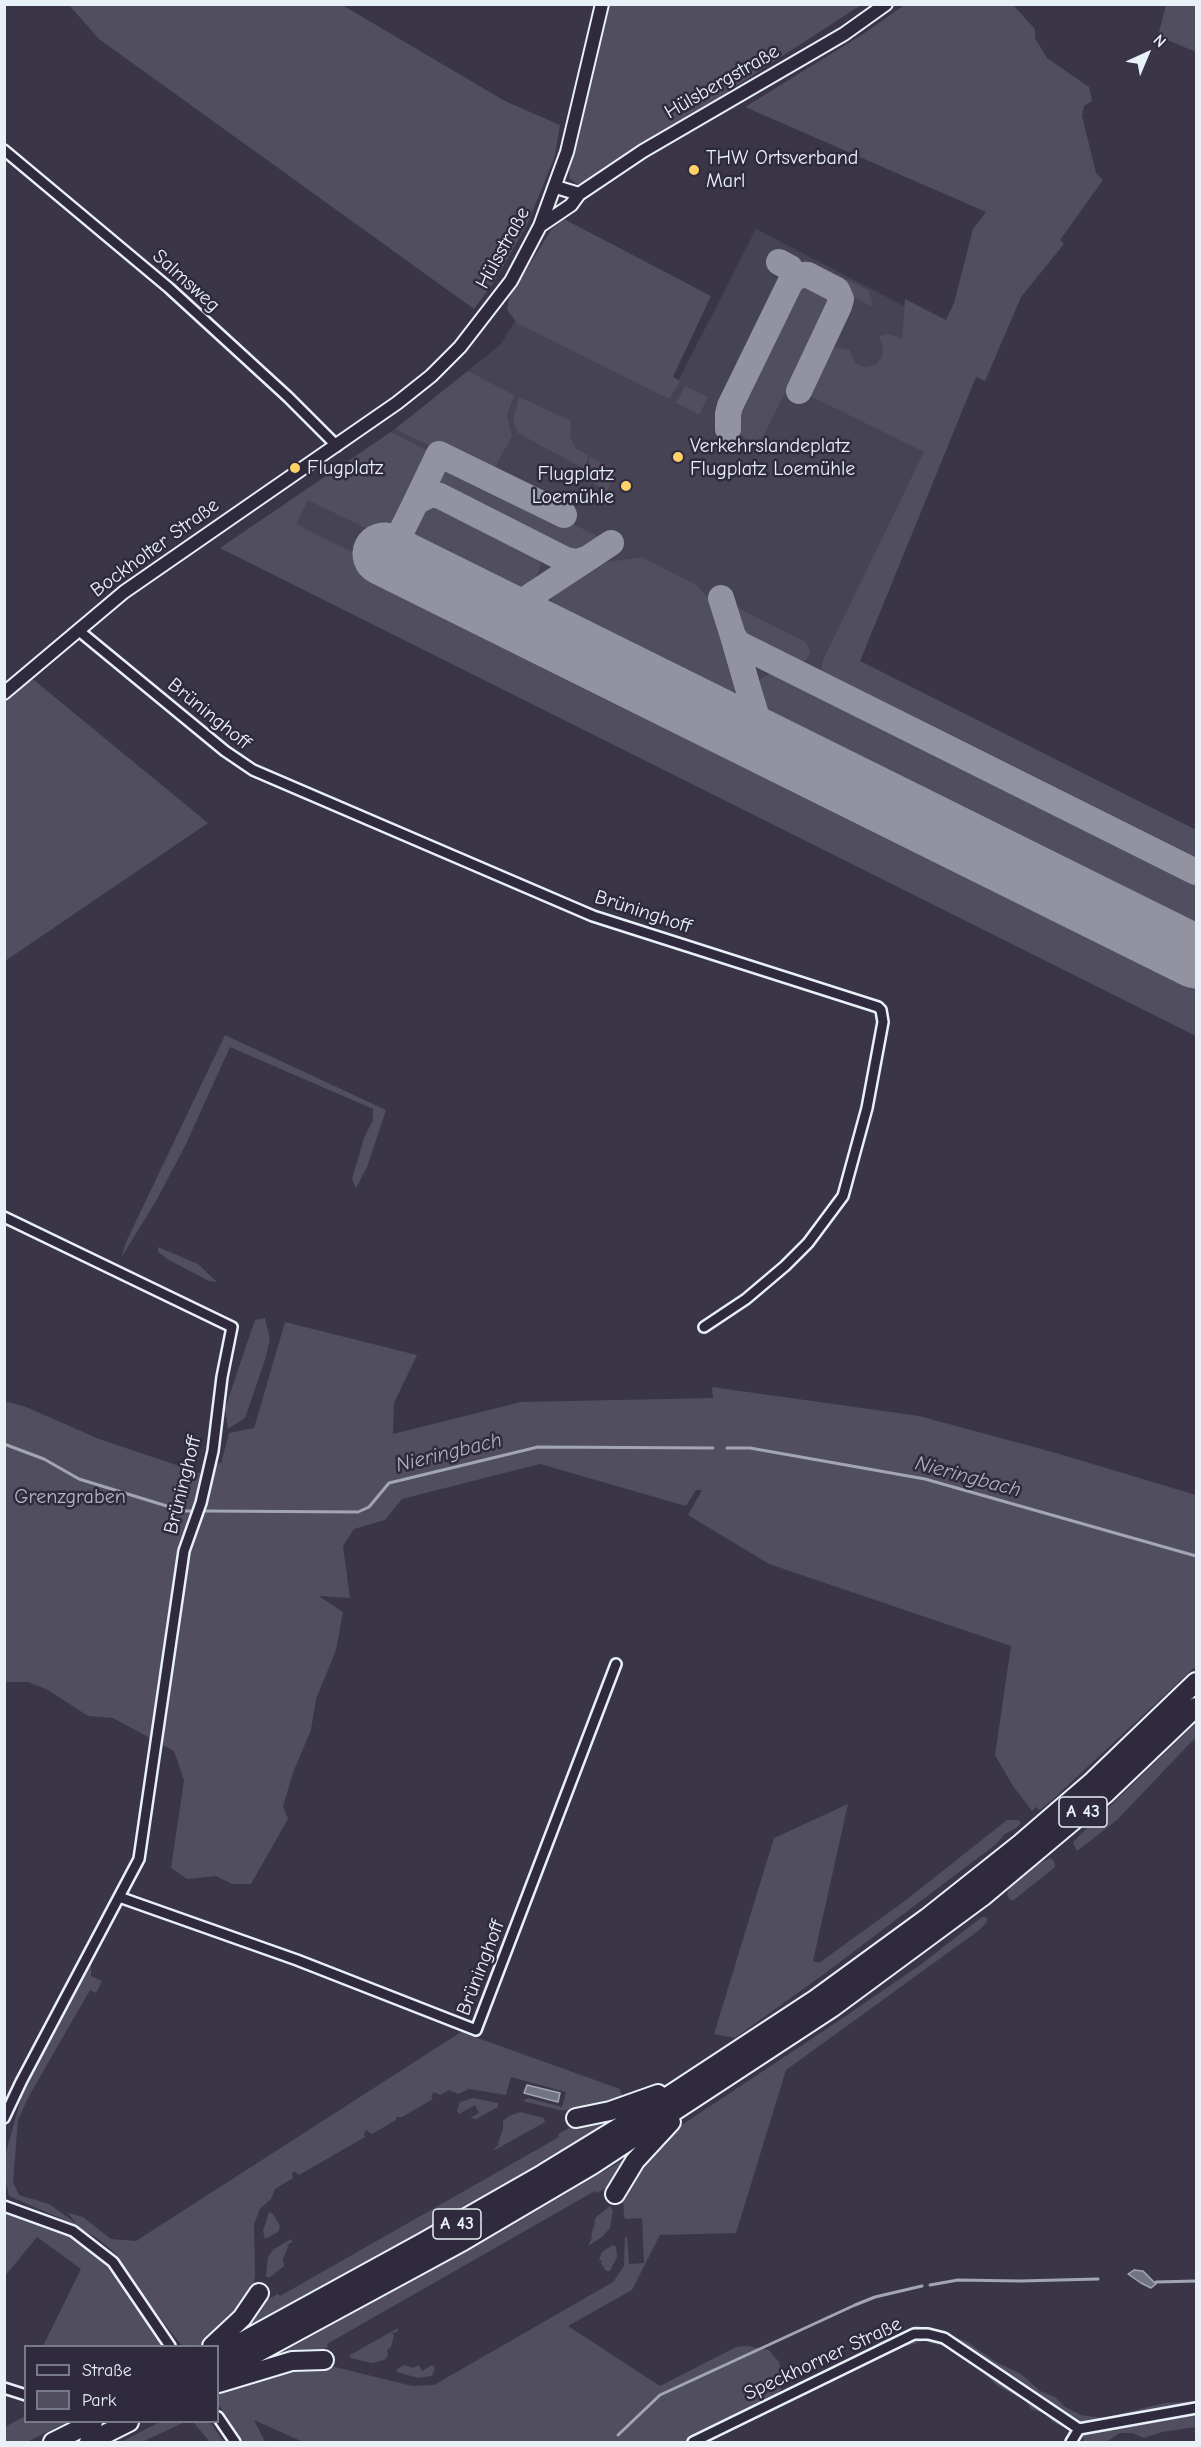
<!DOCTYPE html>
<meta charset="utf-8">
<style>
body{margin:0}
#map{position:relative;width:1201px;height:2447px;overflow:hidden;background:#3a3648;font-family:"Comic Neue",sans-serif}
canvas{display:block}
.frame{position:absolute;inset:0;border:6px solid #e8f1f8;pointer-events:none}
.legend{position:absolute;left:24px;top:2345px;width:195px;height:78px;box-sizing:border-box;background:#2f2a3d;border:2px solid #797a88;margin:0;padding:8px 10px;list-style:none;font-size:18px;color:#e8f1f8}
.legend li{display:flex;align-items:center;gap:12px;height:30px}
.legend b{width:30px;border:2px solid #797a88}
.north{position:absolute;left:1117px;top:24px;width:60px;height:60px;-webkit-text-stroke:4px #2f2a3d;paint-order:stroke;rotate:44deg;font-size:16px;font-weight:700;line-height:24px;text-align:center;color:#e8f1f8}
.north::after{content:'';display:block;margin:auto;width:21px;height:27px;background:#e8f1f8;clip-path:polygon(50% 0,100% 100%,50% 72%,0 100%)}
</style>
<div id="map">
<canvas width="1201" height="2447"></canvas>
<div class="frame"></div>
<ul class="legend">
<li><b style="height:8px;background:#2f2a3d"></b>Straße</li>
<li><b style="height:16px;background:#504e5f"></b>Park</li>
</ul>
<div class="north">N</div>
</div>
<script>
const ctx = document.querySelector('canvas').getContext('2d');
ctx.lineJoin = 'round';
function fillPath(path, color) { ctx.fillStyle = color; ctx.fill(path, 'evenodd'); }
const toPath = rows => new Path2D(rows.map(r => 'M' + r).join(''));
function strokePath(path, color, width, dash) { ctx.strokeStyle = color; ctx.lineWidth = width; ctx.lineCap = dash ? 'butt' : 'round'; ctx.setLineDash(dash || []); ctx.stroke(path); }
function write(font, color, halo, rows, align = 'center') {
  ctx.font = font + ' "Comic Neue",sans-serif'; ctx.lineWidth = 5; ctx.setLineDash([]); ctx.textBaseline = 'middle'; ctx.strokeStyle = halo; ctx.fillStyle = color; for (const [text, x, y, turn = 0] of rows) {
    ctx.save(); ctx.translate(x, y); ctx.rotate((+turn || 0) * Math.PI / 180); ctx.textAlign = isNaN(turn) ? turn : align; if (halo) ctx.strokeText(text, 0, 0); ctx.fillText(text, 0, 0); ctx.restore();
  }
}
fillPath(toPath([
 [756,229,987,349,860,661,1196,830,1196,1036,220,548,395,429,500,345,516,320,669,399]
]), '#464354');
fillPath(toPath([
 [906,4,1013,5,1035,29,1035,38,1047,58,1089,87,1092,101,1084,106,1082,116,1096,173,1103,180,1060,240,1064,244,1021,297,985,381,976,377,860,661,1196,830,1196,866,827,682,820,675,823,660,924,452,804,393,825,349,829,346,850,350,855,363,864,367,875,365,882,357,883,347,879,336,889,334,902,339,905,299,946,320,954,303,973,229,986,212,745,107,863,34],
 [69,5,342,5,505,101,560,125,555,156,527,225,494,282,474,309,99,39],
 [610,5,861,5,587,183,577,184,570,179,569,170,589,79],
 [1166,5,1196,5,1196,52,1158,36],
 [564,219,711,296,673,377,680,381,669,399,517,323,507,310,509,298,551,230],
 [804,259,868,290,873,304,871,306,846,294,843,287,839,283,807,269,803,264],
 [807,282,832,293,834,305,794,389,790,388,786,391,759,445,736,433,736,414,798,287],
 [468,371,514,395,507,416,512,436,491,474,395,429],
 [685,386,708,397,699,415,676,403],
 [519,397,571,421,570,437,576,449,588,455,586,470,518,433,513,420],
 [391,432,430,452,432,455,390,540,308,500,296,524,1196,973,1196,1036,220,548],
 [590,457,617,471,607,491,585,479],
 [446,460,448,461,599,537,577,552,570,554,562,552,434,487,432,481,440,463],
 [429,502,445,504,528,546,537,554,541,565,535,579,515,594,503,596,418,555,412,550,407,534,417,511],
 [642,557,696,585,717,607,739,673,736,689,725,701,717,703,560,625,553,617,550,609,552,599,557,592,602,563],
 [730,604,806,642,810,652,807,659,799,665,793,665,740,638],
 [776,671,786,674,1196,877,1196,941,768,728,764,723,756,689,761,678],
 [29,676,208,823,5,961,5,696],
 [225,1035,386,1110,367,1167,356,1188,352,1179,364,1138,373,1120,373,1109,230,1047,185,1146,156,1201,121,1258,127,1240],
 [158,1247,198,1264,217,1282,209,1281,169,1260,158,1252],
 [265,1318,270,1339,265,1360,245,1418,228,1429,225,1409,241,1361,255,1320],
 [285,1322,417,1355,394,1403,393,1434,521,1402,713,1398,712,1387,919,1416,1056,1453,1196,1495,1196,1666,1051,1801,1040,1810,1036,1807,1032,1811,1013,1786,995,1755,1011,1646,769,1564,688,1515,702,1490,696,1490,686,1506,540,1464,402,1499,385,1520,354,1529,343,1546,350,1598,319,1596,343,1612,336,1650,316,1699,311,1730,294,1770,283,1806,288,1819,251,1884,232,1884,216,1876,187,1879,171,1868,184,1780,174,1751,113,1718,88,1716,48,1690,28,1682,7,1682,5,1679,4,1401,26,1407,99,1439,209,1476,211,1464,221,1463,229,1433,254,1428],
 [1196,1723,1196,1737,1117,1820,1077,1851,1073,1842],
 [848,1804,813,1961,819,1963,906,1900,1007,1820,1018,1820,1021,1823,1016,1828,1005,1834,995,1845,824,1974,735,2038,714,2034,774,1838],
 [1050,1858,1054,1861,1055,1867,1014,1900,1010,1900,1007,1895,1009,1889,1032,1867],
 [982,1917,988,1918,986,1923,978,1931,786,2070,736,2233,660,2235,632,2290,568,2326,660,2386,736,2347,747,2346,769,2350,779,2362,784,2379,779,2394,687,2442,303,2442,254,2420,265,2442,244,2442,218,2404,218,2392,281,2369,327,2365,412,2386,434,2385,613,2282,624,2266,625,2237,627,2237,629,2264,644,2263,642,2218,626,2219,624,2217,623,2197,627,2185,662,2138,837,2022,920,1965],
 [91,1960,91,1976,102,1981,96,1993,90,1990,29,2096,18,2120,13,2182,19,2195,49,2204,76,2223,68,2213,83,2217,111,2239,136,2241,461,2032,620,2089,623,2099,573,2111,559,2110,523,2101,528,2098,562,2107,566,2092,511,2077,506,2095,469,2089,458,2094,449,2090,440,2095,434,2092,431,2096,433,2099,402,2117,396,2117,396,2120,372,2134,366,2130,364,2134,365,2137,299,2175,294,2171,292,2175,293,2178,275,2189,271,2199,260,2209,254,2224,255,2276,253,2287,243,2307,209,2341,196,2346,182,2346,137,2288,116,2254,97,2238,62,2219,9,2196,6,2182,5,2156,22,2095],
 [473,2098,498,2103,498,2107,476,2119,470,2118,479,2113,475,2105,459,2114,457,2111,460,2102],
 [520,2112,544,2118,545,2122,495,2150,494,2149,499,2144,498,2143,503,2129,503,2121,509,2116],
 [627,2113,526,2173,238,2333,254,2311,265,2301,278,2294,280,2296,559,2137,558,2134,583,2121],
 [633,2154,613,2182,606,2188,597,2193,595,2191,327,2344,328,2347,315,2352,272,2358,494,2236],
 [610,2206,613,2211,610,2228,602,2237,588,2246,592,2238,591,2237,594,2225,596,2224,594,2223,596,2217],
 [5,2207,71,2233,112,2264,162,2346,43,2346,81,2269,37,2237,5,2276],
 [269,2212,273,2214,280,2226,278,2232,265,2239,263,2231],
 [291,2239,292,2242,287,2245,288,2247,283,2259,284,2266,269,2278,266,2276,268,2257,274,2249],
 [613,2245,616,2247,617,2257,610,2271,606,2271,601,2263,602,2261,599,2260,602,2252],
 [916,2325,966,2341,996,2362,1021,2374,1040,2391,1055,2397,1065,2407,1081,2415,1103,2418,1165,2403,1196,2401,1196,2427,1162,2432,1144,2438,1132,2433,1120,2433,1106,2442,1084,2442,1083,2436,1053,2422,1045,2414,1031,2409,1026,2401,998,2386,981,2371,950,2348,923,2341,908,2346,875,2343,904,2333],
 [398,2328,397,2332,392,2333,394,2335,391,2347,387,2350,388,2356,384,2360,372,2363,350,2358,350,2355],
 [404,2365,413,2368,419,2365,422,2371,432,2365,435,2368,432,2376,418,2378,397,2372,397,2369],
 [25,2416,26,2422,67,2422,27,2442,5,2442,5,2427],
 [160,2422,185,2422,142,2442,121,2442],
 [193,2422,210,2422,224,2442,210,2442]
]), '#504e5f');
const water = toPath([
 [527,2085,560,2093,558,2102,524,2093,527,2085],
 [1134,2270,1143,2271,1156,2284,1151,2288,1141,2283,1128,2274,1134,2270]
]);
fillPath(water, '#737482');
strokePath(water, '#a2a6b1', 1.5);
strokePath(toPath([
 [4,1444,44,1459,79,1479,183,1511,190,1511],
 [727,1448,750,1448,925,1479,1196,1556],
 [205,1511,358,1512,369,1507,389,1483,538,1447,713,1448],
 [1156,2282,1196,2281],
 [930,2285,958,2280,1020,2281,1098,2279],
 [618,2435,660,2395,855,2305,875,2297,922,2286]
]), '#a2a6b1', 3);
strokePath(toPath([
 [792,280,800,275,808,275,837,290,841,299,839,306,799,391],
 [728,429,728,414,730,406,793,277,790,268,779,262],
 [415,504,439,454,564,515],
 [415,569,399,556,397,540,416,502,431,494,440,496,566,560,577,562,586,559],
 [535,593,530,599,528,612,535,626,545,633],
 [721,598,733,636,739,644,1196,872],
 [494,607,505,609,514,607,611,543],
 [750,695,762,734,772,745],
 [718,718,731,721,737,719,743,716,750,704,750,695,733,636]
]), '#9194a0', 26);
strokePath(toPath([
 [384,554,1196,957]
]), '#9194a0', 63);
const minor = toPath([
 [4,150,169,288,288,397,337,446],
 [78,630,225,751,253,770,593,916,878,1007,881,1010,883,1022,867,1108,843,1196,808,1243,785,1266,746,1299,704,1327],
 [4,1217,232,1327,222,1377,213,1451,201,1503,184,1551,139,1859,21,2082,4,2118],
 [119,1897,297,1960,476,2030,616,1664],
 [4,2206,73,2231,113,2262,170,2346],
 [4,2388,26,2395],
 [218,2417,235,2442],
 [693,2442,914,2334,928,2334,944,2338,1079,2429,1196,2408],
 [1071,2442,1079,2429]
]);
const tertiary = toPath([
 [556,187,579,194],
 [540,226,571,205,579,194,643,151,844,34,886,4],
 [4,693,124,592,397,403,431,376,460,347,511,281,540,226,567,152,602,4]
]);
const motorway = toPath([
 [576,2118,610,2111,658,2094],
 [615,2194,635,2161,671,2122],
 [212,2346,242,2318,259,2293],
 [218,2355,424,2242,543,2174,641,2114,816,1999,927,1918,1020,1844,1093,1781,1196,1682],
 [218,2374,463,2241,592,2165,833,2007,982,1897,1106,1793,1196,1707],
 [219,2383,292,2361,324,2360],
 [53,2442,93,2422],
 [89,2442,129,2422]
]);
strokePath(minor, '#e8f1f8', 14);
strokePath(tertiary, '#e8f1f8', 16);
strokePath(motorway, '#e8f1f8', 22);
strokePath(minor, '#2f2a3d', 9);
strokePath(tertiary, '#2f2a3d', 12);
strokePath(motorway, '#2f2a3d', 18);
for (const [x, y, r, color] of [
 [694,170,6,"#ffd166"],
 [678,457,6,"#ffd166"],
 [295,468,6,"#ffd166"],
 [626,486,6,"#ffd166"]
]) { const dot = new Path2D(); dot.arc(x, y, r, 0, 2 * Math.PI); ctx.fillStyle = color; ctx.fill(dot); strokePath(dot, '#2f2a3d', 2); }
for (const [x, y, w] of [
 [1083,1812,48],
 [457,2224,48]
]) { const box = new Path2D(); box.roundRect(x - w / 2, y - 15, w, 30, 4.5); ctx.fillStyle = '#2f2a3d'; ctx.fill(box); strokePath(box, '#e8f1f8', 1.5); }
write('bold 18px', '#e8f1f8', null, [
 ["A 43",1083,1812],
 ["A 43",457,2224]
]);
write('20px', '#e8f1f8', '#2f2a3d', [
 ["Hülsbergstraße",722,82,-30],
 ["Hülsstraße",503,248,-61],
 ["Salmsweg",186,281,42],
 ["Bockholter Straße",155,548,-36],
 ["Brüninghoff",209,714,39],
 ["Brüninghoff",643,912,18],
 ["Brüninghoff",183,1485,-76],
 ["Brüninghoff",481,1968,-69],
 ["Speckhorner Straße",823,2359,-25]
]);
write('20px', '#e8f1f8', '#2f2a3d', [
 ["THW Ortsverband",706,158],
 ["Marl",706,181],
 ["Verkehrslandeplatz",690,446],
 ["Flugplatz Loemühle",690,469],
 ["Flugplatz",307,468],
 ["Flugplatz",614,474,"right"],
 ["Loemühle",614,497,"right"]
], 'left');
write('20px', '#b3b8c2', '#2f2a3d', [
 ["Grenzgraben",70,1497]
]);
write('italic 21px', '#aeb2bd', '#2f2a3d', [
 ["Nieringbach",449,1453,-14],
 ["Nieringbach",968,1477,15]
]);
</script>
